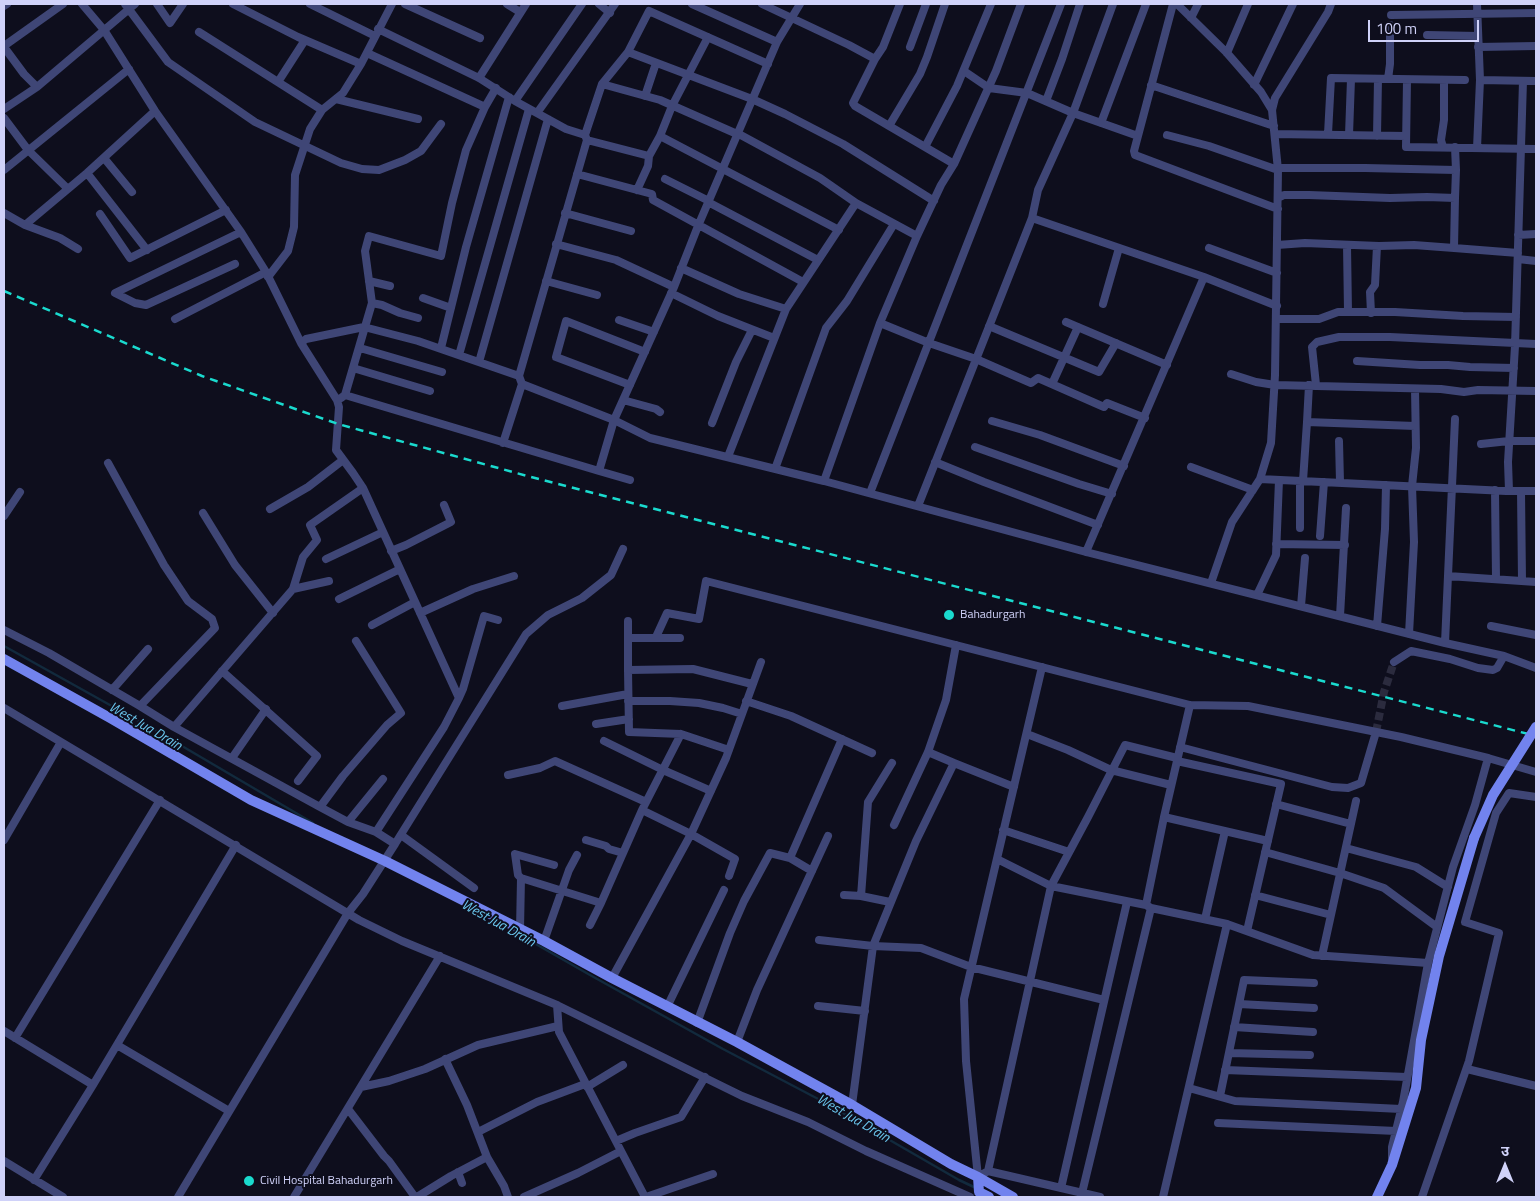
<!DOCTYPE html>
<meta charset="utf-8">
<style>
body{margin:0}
#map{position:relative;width:1540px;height:1201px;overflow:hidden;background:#0e0e1d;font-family:"Titillium Web","Noto Sans Devanagari",sans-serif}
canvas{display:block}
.frame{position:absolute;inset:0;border:5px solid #d0d2f9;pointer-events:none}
.north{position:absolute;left:1480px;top:1141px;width:50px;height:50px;-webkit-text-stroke:4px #0e0e1d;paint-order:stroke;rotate:0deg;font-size:14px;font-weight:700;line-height:20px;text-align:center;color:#d0d2f9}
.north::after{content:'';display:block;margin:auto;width:18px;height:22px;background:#d0d2f9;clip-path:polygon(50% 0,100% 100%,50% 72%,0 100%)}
.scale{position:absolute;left:1368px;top:20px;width:111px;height:22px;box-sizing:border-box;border:2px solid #d0d2f9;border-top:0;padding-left:6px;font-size:15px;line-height:18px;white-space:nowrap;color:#d0d2f9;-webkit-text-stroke:4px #0e0e1d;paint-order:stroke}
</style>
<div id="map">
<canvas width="1540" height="1201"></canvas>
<div class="frame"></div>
<div class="north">उ</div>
<div class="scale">100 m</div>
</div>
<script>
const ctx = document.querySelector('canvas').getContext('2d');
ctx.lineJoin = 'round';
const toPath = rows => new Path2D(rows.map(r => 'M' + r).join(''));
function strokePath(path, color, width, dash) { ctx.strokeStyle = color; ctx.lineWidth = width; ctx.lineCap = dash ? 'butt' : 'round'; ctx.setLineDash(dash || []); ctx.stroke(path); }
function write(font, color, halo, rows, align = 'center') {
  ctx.font = font + ' "Titillium Web",sans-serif'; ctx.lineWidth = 4; ctx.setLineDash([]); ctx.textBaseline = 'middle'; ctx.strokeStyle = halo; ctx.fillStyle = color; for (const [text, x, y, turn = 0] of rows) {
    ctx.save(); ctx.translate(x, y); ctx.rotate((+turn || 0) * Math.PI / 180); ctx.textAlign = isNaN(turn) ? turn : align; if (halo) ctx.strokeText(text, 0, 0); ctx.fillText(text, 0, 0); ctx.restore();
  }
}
strokePath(toPath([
 [4,646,153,729,313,823],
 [513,931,590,975,723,1049,822,1101,959,1180,976,1188]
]), '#122a3d', 2.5);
strokePath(toPath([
 [1376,732,1384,692,1394,662]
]), '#2b2b3e', 8, [8, 4]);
strokePath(toPath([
 [82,4,104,30,155,111,241,232,266,272,301,343,337,400,339,407,336,450,353,473,363,488,459,698,444,727,376,832],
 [125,4,168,62,255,122,341,163,362,169,379,170,405,160,421,151,441,124],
 [157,4,170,23,183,4],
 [233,4,298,37,361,64],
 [310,4,375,36],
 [405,4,480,38],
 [507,4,520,12],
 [599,4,610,13],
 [692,4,777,42],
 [762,4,849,45,875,59],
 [1173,4,1134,151,1135,155,1278,209],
 [1177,4,1227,53,1261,92,1272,110],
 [4,6,7,4],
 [1391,15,1536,13],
 [1191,18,1198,4],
 [378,29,479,78,515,101,566,129,585,135,587,140,649,156,660,136,839,230],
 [199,32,322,110],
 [1427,35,1478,36],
 [4,46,63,4],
 [4,47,24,74,37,87],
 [910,47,926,4],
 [1478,47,1536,46],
 [628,52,752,99,785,114,843,144,934,201],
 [367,53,485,107],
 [1227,53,1248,4],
 [964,71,989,88,1027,93,1073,113,1138,136],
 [479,78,526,4],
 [1388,79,1390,64,1390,25],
 [1407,80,1406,147,1536,149],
 [1480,80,1536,81],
 [278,82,305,40],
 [602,84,660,100,737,134],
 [1151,85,1274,126],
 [1254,85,1293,4],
 [645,96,656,63],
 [336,99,418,119],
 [515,101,582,4],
 [1046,101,1062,59,1080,4],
 [4,109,37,87,135,4],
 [537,113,615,4],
 [4,118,28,150,68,189],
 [1101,123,1146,4],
 [889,126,920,74,927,57,945,4],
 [737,133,820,178,856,203,917,236],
 [1275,134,1406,136],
 [1328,134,1331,78,1465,80],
 [585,135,602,84,628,52,649,11,768,64],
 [1167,135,1209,146,1278,170],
 [1349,135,1351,79],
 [660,136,672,106,708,37],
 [1377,136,1378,79],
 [925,147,957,86,991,4],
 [1443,147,1441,140,1444,120,1444,80],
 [1477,148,1480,80,1477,4],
 [104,158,132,192],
 [954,164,996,71,1021,4],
 [1278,168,1365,168,1456,170,1455,147],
 [4,170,129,69],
 [87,173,147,250],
 [577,174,652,194,653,200,803,282],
 [665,179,709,201],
 [637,190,648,166,649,156],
 [1278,198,1284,195,1309,195,1390,198,1427,197,1455,198,1456,170],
 [708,202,818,260],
 [4,213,25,225,87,173,155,111],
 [565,213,631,231],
 [100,214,130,258,226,210],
 [1032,218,1204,277,1277,306],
 [25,225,60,238,78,249],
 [1518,235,1536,234],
 [556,244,616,260,674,287,698,226,777,42,800,4],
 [1277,245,1305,243,1379,246,1414,245,1454,248,1455,198],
 [1347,245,1348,312],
 [1209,248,1277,273],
 [1454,248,1518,253],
 [1518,259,1536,261],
 [235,264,146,305,135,303,115,293,241,232],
 [681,268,739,294,786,309],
 [268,277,288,251,294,227,295,175,310,129,322,110,343,93,361,64,392,4],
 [369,281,390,286],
 [546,281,597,295],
 [671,293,718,316,774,338],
 [423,298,451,308],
 [372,303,382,305,400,313,418,318],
 [1103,304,1119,248],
 [1371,313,1370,292,1375,285,1377,246],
 [175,319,266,272],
 [1277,319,1319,319,1338,312,1395,312,1463,316,1516,317],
 [619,320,654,332],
 [1066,322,1167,365],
 [880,323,929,343,976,359,1031,383,1038,378,1104,407,1107,403,1145,418],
 [989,326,1099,372,1116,343],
 [301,343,306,339,364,327,418,341,519,376,522,384,614,420,650,438,824,481,1086,552,1445,643],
 [360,348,442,372],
 [441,348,466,247,509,97],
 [459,355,529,109],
 [1357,361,1420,365,1448,365,1470,367,1514,368],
 [479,362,548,119],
 [353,368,430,391],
 [1231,374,1256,382,1275,385,1441,389,1464,392,1478,390,1536,391],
 [519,376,587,140],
 [1052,384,1078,327],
 [630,385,556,357,566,321,645,352],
 [1309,385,1307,422,1415,426],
 [1316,385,1312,347,1317,342,1339,337,1390,337,1536,344],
 [345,395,599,471,614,420,674,287],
 [341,398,345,395,372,303,365,251,369,236,441,256,452,203,466,150,485,107,496,88],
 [623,400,656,409,660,412],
 [1455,419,1445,643,1504,656,1536,668],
 [992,421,1040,435,1124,466],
 [712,423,736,362,752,330],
 [1339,441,1340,482],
 [503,443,522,384],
 [1481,444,1509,441,1536,441],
 [975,447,1079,484,1112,494],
 [729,454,786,309,856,203],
 [935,462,984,482,1098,525],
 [108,463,164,565,188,601,212,619,215,628,140,706,174,727,293,589,303,557,317,540,310,525,363,488],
 [1191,467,1253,490],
 [775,469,826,328,847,301,894,224],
 [599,471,630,480],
 [1260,479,1506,491,1536,491],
 [824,481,880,323,917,236,941,185,954,164,855,106,853,103,875,59,883,47,900,4],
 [1303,481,1307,422],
 [1495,490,1496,579],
 [1509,491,1508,462,1515,346,1523,81],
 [1521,491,1522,581],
 [870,493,1061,4],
 [918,506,1032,218,1038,190,1073,113,1113,4],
 [270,509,308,487,343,460],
 [203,513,235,565,273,613],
 [4,516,20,492],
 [1300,528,1300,481],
 [1320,536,1324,482],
 [1276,544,1345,545],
 [391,551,406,545,451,522,444,505],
 [1086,552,1204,277],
 [326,559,383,532],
 [1448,576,1536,582],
 [1211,583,1232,522,1260,479,1271,443,1275,375,1278,170,1272,110,1275,98,1328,12,1331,4],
 [293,589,329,581],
 [1257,595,1276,555,1279,480],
 [339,599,400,569],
 [1301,606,1305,558],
 [420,613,473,589,514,576],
 [1340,616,1346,508],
 [372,625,415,602],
 [1377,626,1385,529,1386,485],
 [1491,626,1536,635],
 [4,630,49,653,140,706],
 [1409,634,1414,542,1412,486,1416,448,1415,389],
 [656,637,667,613,699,619,706,581,1190,705,1248,706,1401,737,1488,758,1475,805,1453,867,1428,963,1403,1102,1392,1147,1392,1158],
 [629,638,680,638],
 [1394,662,1411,651,1450,659,1478,668,1493,670,1497,668,1504,656],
 [1042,667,964,999,966,1061,978,1177,988,1171,1100,1197],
 [628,670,628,621],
 [222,671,317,756,298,781],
 [112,690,148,649],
 [459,698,463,689,484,616,498,620],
 [628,701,670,701,699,703,723,708,742,714],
 [746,701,791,716,872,753],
 [562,706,628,694],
 [4,708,359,920,402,941,557,1005,742,1096,808,1122,866,1151,970,1197],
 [596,724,629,719],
 [174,727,320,807],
 [1027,734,1068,750,1111,770,1171,785],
 [604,741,663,770,711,791],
 [1180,747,1332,787,1348,788,1361,783,1376,732],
 [729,750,681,734,629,732,628,670,693,669,752,684],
 [928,752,954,763],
 [232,758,266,709],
 [1488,758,1536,772],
 [1177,761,1281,784,1247,931],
 [508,775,540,768,555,761,646,802],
 [1276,804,1351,824],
 [642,810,691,834,735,859,729,876],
 [1164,817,1268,841],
 [348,822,320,807,343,776,387,725,401,713,356,641],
 [894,825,928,752,946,700,956,645],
 [1003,830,1069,852],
 [401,835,474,888],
 [4,840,61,742],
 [586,840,606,846,609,849,623,853],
 [395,844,526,634,548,615,582,598,611,575,623,549],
 [1346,848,1416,867,1448,887],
 [1265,852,1340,873,1384,888,1437,927],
 [790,858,842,739],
 [997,859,1051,886,1146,905,1151,908,1227,924,1313,955,1428,963],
 [521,878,518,875,515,854,554,865],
 [844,895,861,896],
 [1255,895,1331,915],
 [890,902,861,896,868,802,892,763],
 [1146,905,1164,817,1190,705],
 [1205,919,1225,831],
 [590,925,601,903],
 [520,930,521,878,601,903,642,810,681,734],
 [819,940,873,946,921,948,971,967,1104,1000],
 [544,941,569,870,577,855],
 [1322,956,1356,801],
 [612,978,691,834,726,758,761,662],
 [1239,1004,1314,1008],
 [557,1005,559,1032,645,1197],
 [818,1006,865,1011],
 [667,1007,724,890],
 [697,1023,730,933,744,901,770,853,790,858,812,871],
 [1234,1027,1313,1032],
 [4,1031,93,1085],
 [15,1038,160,800],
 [737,1042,757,990,828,836],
 [117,1045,229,1111],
 [1229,1053,1310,1055],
 [445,1059,467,1105,487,1157,504,1186,508,1197],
 [1467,1069,1536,1086],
 [1225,1070,1407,1077],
 [361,1087,389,1081,425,1069,478,1045,558,1026],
 [587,1087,623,1065],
 [1189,1088,1235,1101,1401,1109],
 [1220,1096,1244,980,1314,983],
 [852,1105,873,946,916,841,954,763,1014,787],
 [348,1109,384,1156,389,1161,415,1197],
 [1218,1123,1396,1131],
 [478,1132,537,1102,585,1084],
 [616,1141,635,1133,681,1117,705,1077],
 [4,1161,63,1197],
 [988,1171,1051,886,1088,817,1125,745,1177,758],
 [458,1172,462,1183],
 [34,1180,93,1085,236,845],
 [1061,1188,1127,902],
 [1082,1193,1151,908],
 [178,1197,348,913,363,894,395,844,376,832,348,822,383,779],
 [294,1197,440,956],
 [417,1197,451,1176,487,1157],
 [524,1197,578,1173,621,1151],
 [646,1197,713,1174],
 [1163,1197,1227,924],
 [1422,1197,1469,1061,1499,933,1465,922,1496,813,1509,793,1536,797]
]), '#3f4676', 8);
strokePath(toPath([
 [4,659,110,718,251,800,385,861,544,941,612,978,737,1042,852,1105,951,1164,978,1177,1013,1197],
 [978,1177,979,1192,989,1197],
 [1377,1197,1392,1165,1416,1088,1421,1040,1439,956,1474,838]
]), '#7283ee', 10);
strokePath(toPath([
 [4,291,202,376,338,424,531,477,1536,736]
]), '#1adace', 2.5, [8, 6]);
strokePath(toPath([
 [1474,838,1493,795,1536,727]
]), '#7283ee', 10);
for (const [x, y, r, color] of [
 [949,615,6,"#1adace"],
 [249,1181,6,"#1adace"]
]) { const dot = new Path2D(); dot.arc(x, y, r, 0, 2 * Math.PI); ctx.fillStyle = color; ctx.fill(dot); strokePath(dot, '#0e0e1d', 2); }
write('12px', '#d0d2f9', '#0e0e1d', [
 ["Bahadurgarh",960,615],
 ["Civil Hospital Bahadurgarh",260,1181]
], 'left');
write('italic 14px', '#6ac6ed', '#0e0e1d', [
 ["West Jua Drain",145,727,30],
 ["West Jua Drain",498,924,29],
 ["West Jua Drain",853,1119,30]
]);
</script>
